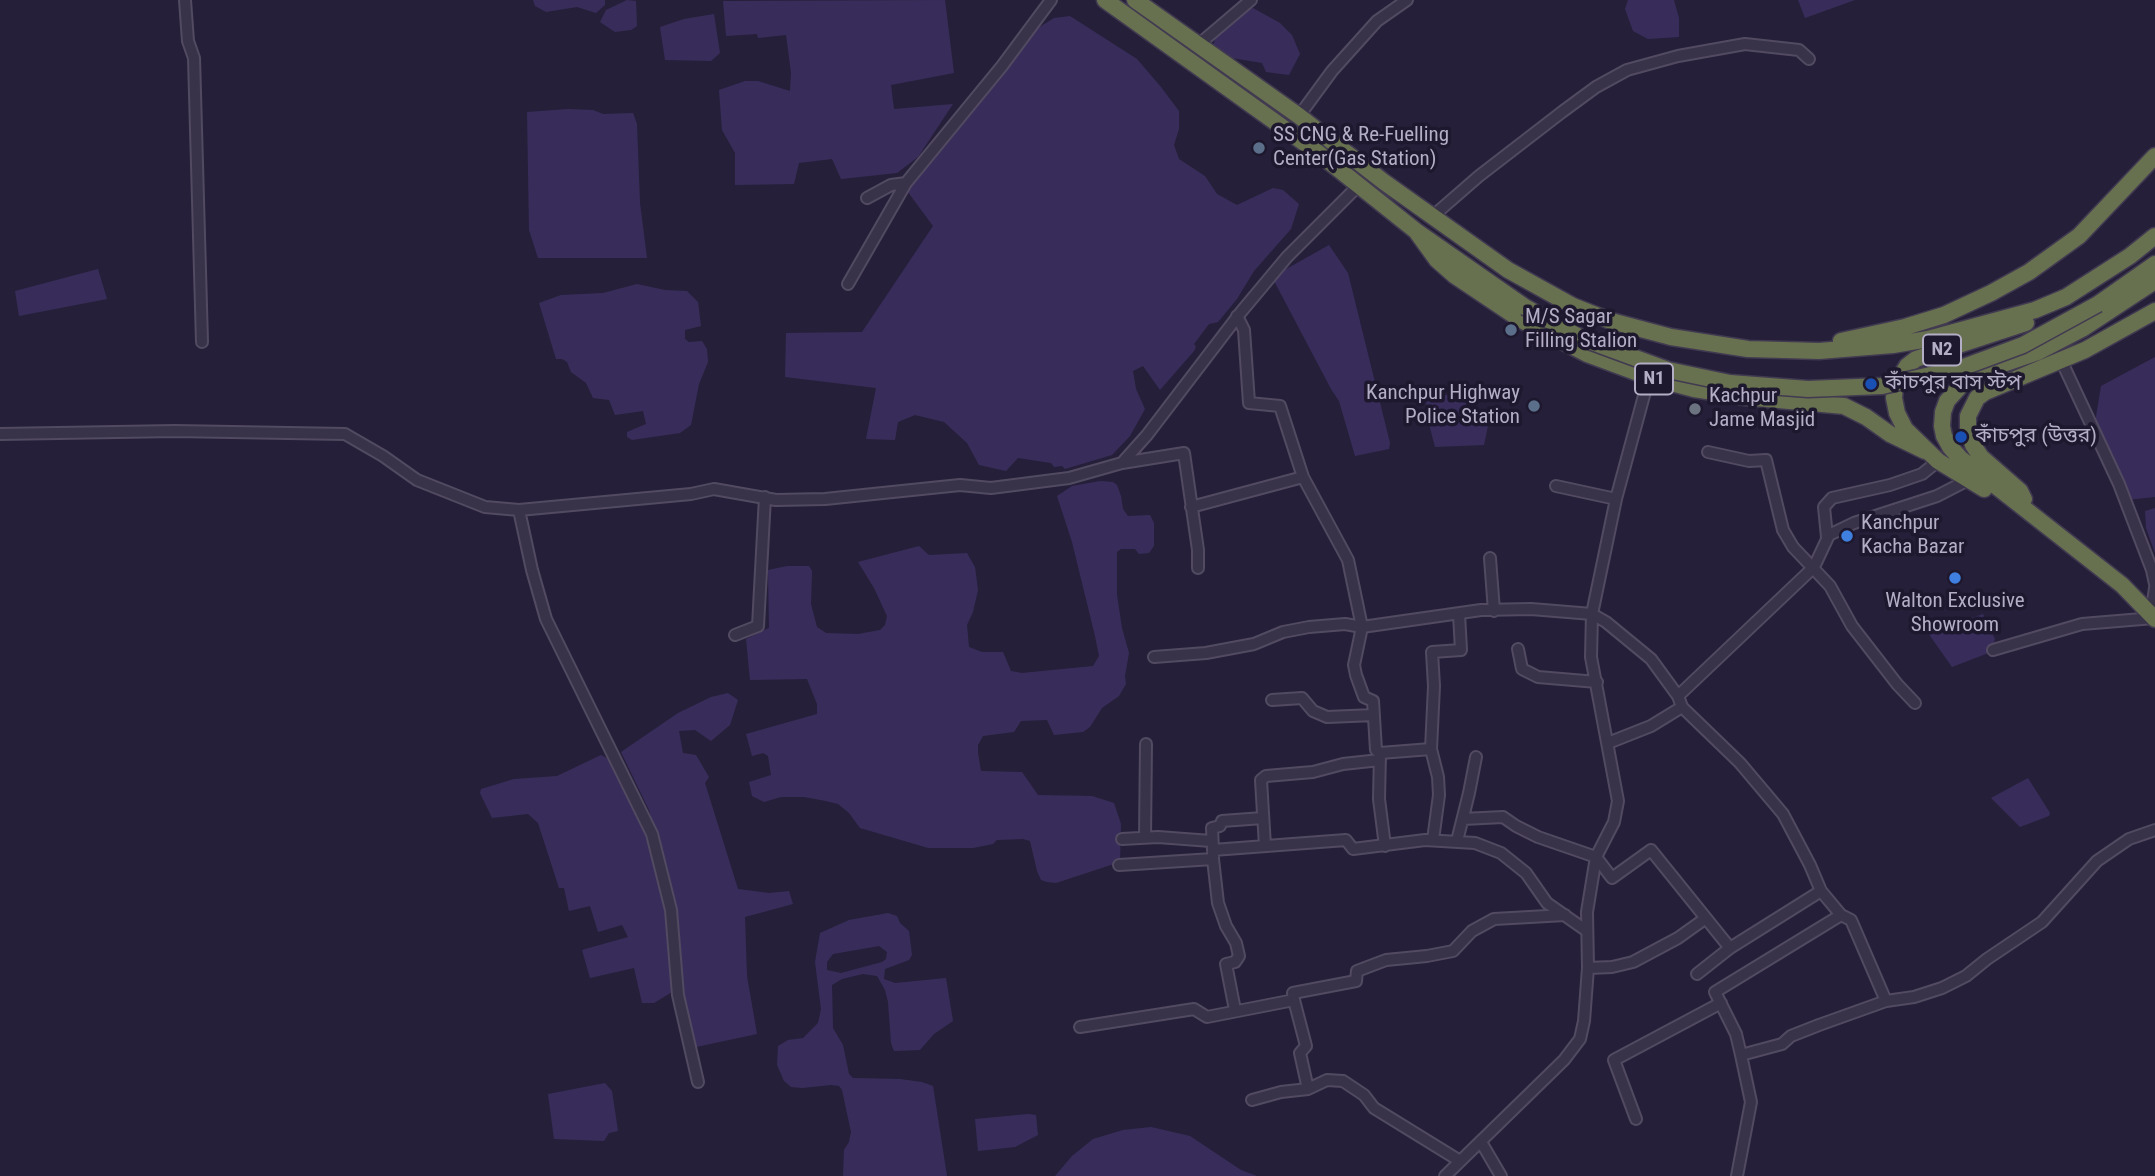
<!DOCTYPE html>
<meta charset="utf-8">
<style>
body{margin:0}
canvas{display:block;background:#251f39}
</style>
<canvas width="2155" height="1176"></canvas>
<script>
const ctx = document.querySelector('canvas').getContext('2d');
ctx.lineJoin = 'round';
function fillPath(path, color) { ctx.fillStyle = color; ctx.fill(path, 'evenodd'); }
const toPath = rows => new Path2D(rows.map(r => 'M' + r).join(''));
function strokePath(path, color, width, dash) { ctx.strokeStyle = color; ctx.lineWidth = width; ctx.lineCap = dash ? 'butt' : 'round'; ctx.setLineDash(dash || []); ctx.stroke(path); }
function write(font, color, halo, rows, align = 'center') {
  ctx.font = font + ' "Roboto Condensed","Noto Sans Bengali",sans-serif'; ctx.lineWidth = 7; ctx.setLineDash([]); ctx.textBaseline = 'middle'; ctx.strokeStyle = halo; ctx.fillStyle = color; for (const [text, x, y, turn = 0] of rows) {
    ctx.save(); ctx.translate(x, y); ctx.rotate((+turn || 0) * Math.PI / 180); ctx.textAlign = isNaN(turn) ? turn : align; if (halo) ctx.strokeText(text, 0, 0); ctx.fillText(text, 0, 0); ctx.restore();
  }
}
fillPath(toPath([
 [533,0,605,0,605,5,596,13,577,7,546,12,535,6],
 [627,0,636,1,637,26,631,30,615,32,600,22,606,10],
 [945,0,954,73,891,85,894,109,953,104,918,157,897,173,841,179,832,159,799,163,794,184,735,185,735,153,722,130,719,90,745,81,758,81,790,91,791,73,786,35,758,38,757,34,726,36,723,1],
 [1628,0,1674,0,1679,18,1679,37,1648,39,1633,31,1625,9],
 [1798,0,1855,0,1805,18],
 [1253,8,1280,23,1292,35,1300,54,1289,75,1266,72,1262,63,1219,56,1213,46,1217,32,1230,26,1237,15],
 [714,14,720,53,711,61,665,60,660,27,684,19],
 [1070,16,1137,59,1161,87,1179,111,1179,129,1174,145,1179,159,1205,176,1217,194,1237,205,1273,188,1283,190,1299,204,1291,229,1254,271,1237,299,1218,322,1209,324,1194,344,1196,347,1194,351,1160,390,1143,366,1133,371,1136,389,1145,409,1130,436,1112,455,1065,469,1062,466,1054,467,1051,463,1018,458,1006,471,979,465,967,443,944,422,915,415,898,422,895,440,866,439,876,388,785,377,786,333,862,332,933,226,905,188,1038,28,1054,18],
 [568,109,593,110,603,114,633,113,637,124,640,203,647,258,538,258,529,230,527,112],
 [1329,245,1348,273,1390,443,1389,449,1355,456,1339,401,1331,389,1272,277],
 [98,269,107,299,19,316,15,291],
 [637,284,665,290,687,291,698,302,701,326,685,330,685,339,689,342,702,341,707,349,708,362,699,384,691,425,680,433,632,440,627,437,627,432,646,424,643,411,615,415,609,400,593,398,586,383,571,372,567,362,562,359,556,359,539,303,561,295,603,293],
 [2155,357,2155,497,2126,500,2095,423,2101,386],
 [1425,392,1459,397,1490,416,1484,445,1435,447,1428,420],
 [1100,481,1113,482,1117,485,1121,496,1123,509,1128,516,1150,515,1154,523,1154,546,1149,553,1139,554,1135,549,1121,549,1117,552,1117,595,1122,628,1129,653,1125,676,1126,684,1119,696,1102,708,1090,727,1083,732,1054,735,1047,720,1021,721,1014,732,983,736,978,745,978,753,981,771,1022,772,1038,795,1092,796,1114,803,1121,824,1120,862,1056,883,1047,882,1041,880,1037,871,1030,841,1023,839,997,840,993,844,973,848,928,848,860,828,849,813,838,804,826,801,804,797,781,797,764,802,752,796,749,782,771,775,768,756,763,753,752,756,746,734,817,714,817,704,807,679,750,680,746,639,769,628,768,570,787,566,809,566,812,571,811,604,817,627,826,633,858,634,880,630,885,625,887,616,874,588,858,562,919,546,929,555,967,553,975,567,978,590,973,612,967,625,969,647,982,652,1003,652,1011,671,1022,673,1093,666,1099,656,1095,636,1072,542,1057,496,1072,486],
 [2155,508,2155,553,2146,528,2145,511],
 [1983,614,1995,639,1991,652,1952,667,1928,633],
 [728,693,738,700,730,725,711,741,695,730,679,731,683,753,696,755,709,777,705,783,738,889,769,893,789,891,793,904,745,917,747,976,757,1034,696,1047,683,987,674,901,649,810,621,752,678,713,711,697],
 [601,755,607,758,635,807,655,862,665,908,672,992,654,1003,642,1003,634,968,590,978,582,950,628,937,622,925,598,932,590,906,569,911,564,888,559,888,538,823,528,814,492,818,480,793,481,789,514,779,557,776],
 [2028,778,2050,813,2049,816,2020,827,1991,798],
 [888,913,897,916,900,923,909,931,912,955,909,960,885,969,884,979,895,983,946,978,953,1021,934,1034,920,1050,894,1051,891,1043,888,1002,885,990,877,976,863,974,842,979,832,985,833,1028,843,1045,849,1074,853,1078,900,1079,922,1082,933,1086,947,1176,843,1176,844,1150,849,1142,851,1132,842,1090,839,1086,831,1085,802,1088,791,1087,784,1081,777,1065,778,1046,788,1040,803,1038,818,1023,821,1009,815,962,820,933,849,920],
 [879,946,887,952,886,959,882,962,841,973,827,970,827,962,833,954],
 [605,1083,612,1091,618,1131,609,1133,604,1141,554,1139,548,1094],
 [1028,1114,1036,1115,1038,1135,1015,1147,978,1151,975,1119],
 [1151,1127,1190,1136,1241,1170,1257,1176,1055,1176,1072,1156,1093,1139,1123,1130]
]), '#382d5a');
const minor = toPath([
 [185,0,188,41,194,58,202,342],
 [1198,45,1251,0],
 [1299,116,1332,71,1377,21,1407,0],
 [867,198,891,185,906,183,1002,66,1051,0],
 [1433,216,1479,176,1562,112,1596,87,1627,70,1678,56,1745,44,1799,50,1809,59],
 [848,284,906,183],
 [1237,316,1244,330,1249,403,1280,406,1303,477,1348,560,1362,627,1354,665,1356,675,1364,697,1373,701,1376,750,1380,753,1379,799,1385,846],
 [2061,360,2119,484,2152,570,2155,584],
 [0,434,175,431,345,434,383,456,417,480,485,507,519,510],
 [1708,452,1749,461,1766,460,1783,530,1793,547,1830,586,1852,626,1897,684,1915,703],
 [1122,463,1184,453,1198,550,1198,568],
 [1556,486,1616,499],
 [1191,507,1303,477],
 [1827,537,1824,507,1832,498,1890,485,1922,474,1938,461],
 [1490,558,1494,611],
 [2151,615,2155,588],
 [735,635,758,626,765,497],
 [1518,649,1522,669,1538,677,1597,682],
 [1993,650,2082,624,2154,618],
 [1154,657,1206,653,1254,644,1283,632,1309,627,1345,624,1362,627,1481,610,1531,609,1592,614,1606,622,1651,659,1678,696,1682,707,1740,763,1783,814,1810,865,1821,891,1841,915,1851,920,1886,1001,1914,997,1942,988,1966,976,1987,959,2042,922,2097,861,2129,839,2155,830],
 [1678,696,1814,567,1829,535,1854,523,1937,496,1970,479],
 [1272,700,1302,698,1313,711,1327,717,1374,715],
 [1608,743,1651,726,1682,707],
 [1431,749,1434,686,1432,652,1461,650,1459,614],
 [1380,753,1431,749,1438,777,1439,795,1433,840],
 [1263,818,1222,821,1220,826,1212,828,1213,850,1346,840,1353,849,1425,840,1475,843,1501,853,1526,873,1547,903,1587,931],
 [1463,819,1503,817,1516,826,1538,837,1596,857,1612,878,1651,850,1730,948],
 [1145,837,1146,744],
 [1122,839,1158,837,1211,841],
 [1457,841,1469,793,1476,757],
 [1265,846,1261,780,1266,776,1313,772,1343,764,1380,760],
 [1213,859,1218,903,1226,926,1236,943,1239,956,1235,962,1226,964,1235,1010],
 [1119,865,1213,859,1213,853],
 [1841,915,1715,992,1736,1034,1741,1055,1782,1044,1791,1036,1819,1025,1886,1001],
 [1588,968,1612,967,1633,962,1678,938,1706,918],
 [1697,974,1730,948,1821,891],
 [1294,1000,1306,1046,1300,1053,1308,1089],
 [1080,1027,1194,1009,1207,1017,1294,1000,1293,993,1356,981,1357,971,1386,960,1427,956,1453,951,1472,931,1494,919,1565,915],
 [698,1082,678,995,671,910,652,834,546,619,532,570,519,510,691,494,714,489,776,500,825,499,960,485,991,488,1069,478,1122,463,1147,435,1241,312,1287,257,1358,186],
 [1252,1100,1281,1092,1308,1089,1327,1080,1343,1081,1364,1095,1374,1108,1460,1161],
 [1636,1119,1614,1060,1721,1003],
 [1481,1142,1501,1176],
 [1445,1176,1564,1060,1580,1039,1584,1021,1588,968,1587,912,1596,857,1614,822,1618,801,1591,657,1592,614,1616,499,1649,377],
 [1737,1176,1751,1102,1741,1055]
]);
const highway = toPath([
 [1105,0,1317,152,1416,231,1525,307],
 [1135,0,1299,116,1384,182,1508,270,1573,306,1611,321,1671,337,1748,349,1819,351,1893,345,1928,339,2035,310,2066,297,2130,256,2155,236],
 [1416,231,1437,260,1454,275,1521,320,1587,354,1649,377,1694,389,1745,397,1844,406,1866,417,1890,434,1925,451],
 [2155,281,2082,329,2038,352,1983,371,1965,381,1947,401,1943,412,1942,426,1944,436,1950,447,1960,458,2122,585,2155,619],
 [2098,304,2155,264],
 [1841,341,1905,327,1944,315,1991,293,2029,272,2079,236,2155,156],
 [1984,489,1938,461,1905,429,1897,413,1894,398,1895,386,1907,366,1916,359,2026,323],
 [2024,499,2020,491,1981,457,1973,445,1968,430,1968,416,1977,398,1985,392,2085,350,2155,311]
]);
strokePath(minor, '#514a61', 14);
strokePath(highway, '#413a51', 19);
strokePath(minor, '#383349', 10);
strokePath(highway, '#67704f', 16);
const highwayBridge = toPath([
 [1525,307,1581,338,1668,370,1730,383,1808,389,1882,386,1961,368,2023,345,2098,304]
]);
strokePath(highwayBridge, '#413a51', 19, []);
strokePath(highwayBridge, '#67704f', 16);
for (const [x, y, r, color] of [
 [1259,148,7,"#5c6f8a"],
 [1511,330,7,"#5c6f8a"],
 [1871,384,7,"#1a4fb4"],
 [1534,406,7,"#5c6f8a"],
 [1695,409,7,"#6b7280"],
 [1961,437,7,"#1a4fb4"],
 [1847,536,7,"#3f7fe0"],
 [1955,578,7,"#3f7fe0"]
]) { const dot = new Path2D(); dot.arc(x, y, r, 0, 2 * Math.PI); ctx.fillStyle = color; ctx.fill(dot); strokePath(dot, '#1e182e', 2.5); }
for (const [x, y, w] of [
 [1942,350,38],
 [1654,379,38]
]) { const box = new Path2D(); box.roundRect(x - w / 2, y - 15.5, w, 31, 5); ctx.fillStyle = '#1e182e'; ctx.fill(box); strokePath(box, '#b4adc6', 2); }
write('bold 19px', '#b4adc6', null, [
 ["N2",1942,350],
 ["N1",1654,379]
]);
write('21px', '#b4adc6', '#1e182e', [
 ["SS CNG & Re-Fuelling",1273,136],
 ["Center(Gas Station)",1273,160],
 ["M/S Sagar",1525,318],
 ["Filling Stalion",1525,342],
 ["কাঁচপুর বাস স্টপ",1885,384],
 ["Kanchpur Highway",1520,394,"right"],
 ["Police Station",1520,418,"right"],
 ["Kachpur",1709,397],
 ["Jame Masjid",1709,421],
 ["কাঁচপুর (উত্তর)",1975,437],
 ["Kanchpur",1861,524],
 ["Kacha Bazar",1861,548],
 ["Walton Exclusive",1955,602,"center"],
 ["Showroom",1955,626,"center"]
], 'left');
</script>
